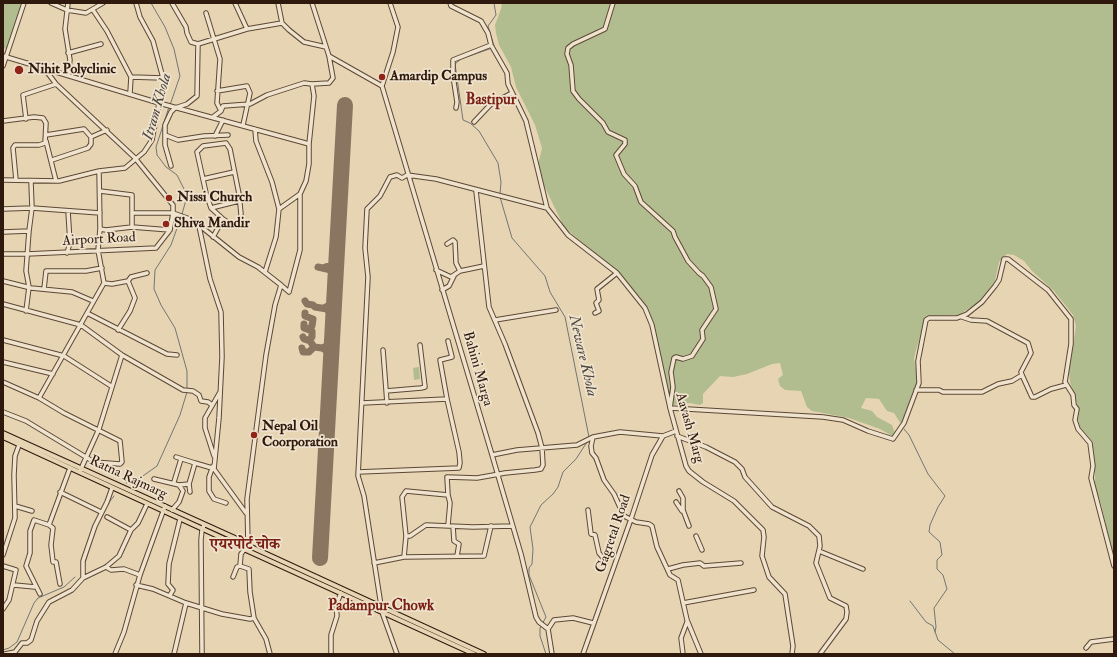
<!DOCTYPE html>
<meta charset="utf-8">
<style>
body{margin:0}
#map{position:relative;width:1117px;height:657px;overflow:hidden;background:#e6d4b3;font-family:"IM FELL Double Pica",serif}
canvas{display:block}
.frame{position:absolute;inset:0;border:4px solid #2f190c;pointer-events:none}
</style>
<div id="map">
<canvas width="1117" height="657"></canvas>
<div class="frame"></div>
</div>
<script>
const ctx = document.querySelector('canvas').getContext('2d');
ctx.lineJoin = 'round';
function fillPath(path, color) { ctx.fillStyle = color; ctx.fill(path, 'evenodd'); }
const toPath = rows => new Path2D(rows.map(r => 'M' + r).join(''));
function strokePath(path, color, width, dash) { ctx.strokeStyle = color; ctx.lineWidth = width; ctx.lineCap = dash ? 'butt' : 'round'; ctx.setLineDash(dash || []); ctx.stroke(path); }
function write(font, color, halo, rows, align = 'center') {
  ctx.font = font + ' "IM FELL Double Pica","Noto Serif Devanagari",serif'; ctx.lineWidth = 3.5; ctx.setLineDash([]); ctx.textBaseline = 'middle'; ctx.strokeStyle = halo; ctx.fillStyle = color; for (const [text, x, y, turn = 0] of rows) {
    ctx.save(); ctx.translate(x, y); ctx.rotate((+turn || 0) * Math.PI / 180); ctx.textAlign = isNaN(turn) ? turn : align; if (halo) ctx.strokeText(text, 0, 0); ctx.fillText(text, 0, 0); ctx.restore();
  }
}
fillPath(toPath([
 [3,3,22,3,7,49,3,48],
 [502,3,1114,3,1114,559,1101,504,1095,487,1095,463,1092,441,1080,427,1078,419,1079,410,1070,382,1069,372,1076,326,1073,315,1054,291,1032,271,1024,261,1014,255,1007,254,999,262,995,281,979,302,959,315,929,316,923,328,916,350,914,359,918,379,901,424,894,413,887,411,879,399,866,398,861,408,872,411,877,417,892,425,895,433,894,437,880,429,849,418,812,411,807,407,801,391,785,390,780,386,778,379,783,375,780,363,772,364,747,374,733,377,720,376,703,394,703,403,700,405,690,403,672,405,653,324,644,304,640,297,632,292,617,272,564,227,540,177,538,165,542,148,535,125,516,87,511,67,499,45,496,33,495,25,501,9],
 [419,367,420,379,414,380,413,368]
]), '#b1bd8f');
strokePath(toPath([
 [151,3,165,27,174,49,180,76,170,105],
 [494,46,488,26,496,15,494,3],
 [492,48,461,59,455,64,463,120,470,123,479,131,498,163,501,182,500,194],
 [169,107,156,147,157,155,166,167,177,175,185,191,186,200,182,214],
 [500,197,512,238,545,276,550,292,565,317,589,437],
 [181,217,171,245,155,270,154,289,161,305,175,328,187,371,187,388],
 [904,429,909,435,928,474,945,496,938,507,930,525,929,532,940,542,942,555,937,560,937,569,943,575,947,589,934,608,936,627,935,632],
 [126,483,140,478,157,466,180,415,187,392],
 [107,505,114,496],
 [85,563,91,543],
 [910,601,926,622,933,626,938,640,955,654],
 [3,650,9,648,17,642,34,603,38,598,64,587,75,577],
 [546,654,540,636,540,628,546,617,529,575,529,568,532,564,533,549,530,527,541,505,553,494,558,487,563,472,576,459,587,442]
]), '#707773', 1);
strokePath(toPath([
 [318,267,331,270,335,278],
 [325,267,332,265,336,259],
 [305,301,307,304,313,305,315,307,327,309,333,318],
 [324,308,330,305,334,298],
 [305,313,305,316,313,319,312,326,309,329],
 [304,324,304,328,312,331,312,337,309,340],
 [303,337,304,339,310,341,314,347,322,348,328,351,331,358],
 [302,348,303,352,309,352,314,347],
 [322,348,329,345,332,340]
]), '#8a7660', 7);
strokePath(toPath([
 [320,558,345,105]
]), '#8a7660', 16);
const minor = toPath([
 [51,3,67,10,86,13,103,3],
 [172,3,186,27,187,33,191,42,198,44],
 [235,3,247,29],
 [278,3,282,23,289,30,304,42,326,47],
 [450,3,451,6,481,21,488,33,491,45,507,73,508,84,526,121,547,208,568,235,617,273,645,308,652,325,670,408,686,466,689,471,703,482,734,501,763,530,764,537,762,556,769,577,785,594,793,646,792,654],
 [613,3,605,29,573,44,568,48,567,54,571,65,573,91,579,99,603,123,608,132,625,140,625,144,616,155,624,174,635,186,641,202,673,231,675,237,688,261,699,273,703,276,711,287,716,309,702,330,703,339,692,356,683,359,676,357,674,358,671,372,673,387,670,408,823,417,843,420,868,431,893,439,904,423,919,383,918,361,926,320,929,318,957,318,967,314,982,302,995,286,999,280,1004,259,1008,259,1048,290,1071,319,1071,344,1065,382,1073,395,1074,405,1077,409,1075,420,1078,429,1090,443,1093,466,1091,478,1114,566],
 [93,10,107,31,131,77,130,93],
 [206,13,220,59,217,103,221,111,213,117],
 [68,53,101,44],
 [3,56,159,103,309,144],
 [329,56,382,86],
 [3,66,24,3],
 [44,68,56,84,135,158,173,205,173,213,187,218,199,225,239,257,258,267,281,285,275,305,266,355,247,499,248,545],
 [68,75,70,60,65,29,68,3],
 [131,77,163,78,153,41,140,17,136,3],
 [382,86,492,455,521,554,536,617,539,622,548,629,552,654],
 [382,86,393,52,398,27,390,3],
 [217,91,247,86,250,93,243,125],
 [456,108,457,102,453,76,453,60,491,45],
 [221,111,223,106,250,104,267,95,304,83,312,84],
 [26,119,23,95,56,84],
 [3,121,34,117,43,118,46,123,45,143,39,145,15,145,13,148,16,180],
 [474,122,491,104,512,93],
 [255,129,256,141,272,182,279,209,276,237,265,272],
 [46,135,84,129,91,137,91,144,88,148,52,160],
 [165,135,178,140,204,136,228,135],
 [215,136,223,120],
 [91,137,107,130],
 [46,141,56,181],
 [171,166,165,145,165,125,171,112,175,108,187,104,197,96,198,44,247,29,282,23],
 [203,179,234,172],
 [3,180,59,181,99,171,125,168,144,152,152,140,159,103],
 [100,191,132,195,132,227],
 [211,208,239,201],
 [3,209,32,208,100,213],
 [279,209,300,194],
 [199,226,210,279,221,312,222,357,219,418,214,469,246,513],
 [100,229,106,230,132,227,170,230],
 [3,232,29,231],
 [213,237,223,219,211,208,206,193,197,152,203,146,226,143,230,149,239,194,241,214,239,225,234,226,223,219],
 [447,244,453,240,455,242,456,263,460,271,484,266],
 [67,253,70,243,68,211],
 [3,254,27,254,156,248,170,230,173,213,132,213],
 [436,270,451,277,460,271],
 [3,281,31,288,72,292,93,301],
 [104,283,112,284,128,281,131,277,147,273],
 [281,285,289,292,300,250,300,194,306,181,309,164,309,144,314,96,312,84,329,83,333,78,329,56,312,3],
 [44,289,46,271,86,271,102,268],
 [442,290,449,286,454,276],
 [3,304,81,325,122,355,183,390,193,391,199,395,201,401,208,402,212,405],
 [26,311,29,287,26,271,29,231,32,208,31,182],
 [87,313,167,354,177,355],
 [595,313,599,311,596,303,599,300,597,289,617,273],
 [962,317,971,320,987,321,1028,343,1031,353,1021,372,1022,375,1032,397,1035,397,1051,389,1066,385],
 [495,320,556,310],
 [118,330,130,311,135,298,128,281],
 [3,340,64,356,111,386],
 [383,350,387,403],
 [3,362,53,374],
 [3,382,39,398,64,413,120,441,122,462,120,464,94,462,26,421,3,412],
 [916,390,939,390,943,392,982,392,998,384,1012,381,1022,375],
 [386,391,421,388,425,387,420,345],
 [39,398,104,283,98,250,100,229,99,171],
 [362,403,447,399,440,360,452,357,448,341],
 [677,436,706,447,735,462,742,469,745,477,772,507,809,526,819,536,820,546,816,563,830,598,846,606,847,612,846,619,820,654],
 [593,437,591,446,592,453,596,458,604,480,614,494,624,516,636,522,649,524,652,526,657,547,670,575,678,580,687,620,701,654],
 [492,455,517,450,577,445,593,437,620,432,663,436],
 [214,456,205,428,205,418,220,392],
 [195,463,212,468],
 [213,466,209,477,209,491,214,499,226,503],
 [80,471,99,429,122,355],
 [358,472,459,468,460,463,459,452,447,399],
 [154,479,179,485],
 [174,482,181,459],
 [189,484,190,492],
 [679,491,683,498,683,510,689,526],
 [60,492,101,512],
 [448,495,450,503,448,525],
 [676,502,682,511],
 [15,506,32,511],
 [172,510,179,502,183,491,179,485,189,484,195,463,176,457],
 [588,510,591,534,595,535,599,553,604,559],
 [107,517,131,530],
 [453,526,454,541,459,544,457,556],
 [406,536,410,536,426,525,473,527,512,526],
 [696,536,702,550],
 [244,550,241,554,240,566,249,569,250,592,254,618,266,639,270,654],
 [819,551,863,569],
 [3,555,15,518,14,475,15,456,19,445],
 [404,557,406,536,402,497,406,491,448,495,447,477,477,478,505,473,535,470,541,469,543,465,542,448,538,433,505,344,489,307,476,191],
 [374,563,404,557,484,556,491,526],
 [3,566,16,570,9,600,3,609],
 [106,567,111,570,124,569,140,575],
 [668,569,683,565,700,563,704,566,741,563],
 [233,577,237,567,240,566],
 [83,578,83,561,95,526,107,502,112,488],
 [60,584,56,562,53,562,51,545,53,528,49,525,70,468],
 [14,585,35,587],
 [136,585,153,589,186,603,222,614,250,619,254,618],
 [40,594,26,566,30,553,30,531,34,520,49,525],
 [170,595,173,590,168,584,169,564,180,519],
 [683,603,754,590],
 [548,629,554,620,573,618,593,623],
 [1086,648,1091,642,1114,639],
 [5,654,15,652,22,643,27,643,31,640,37,621,49,602,72,590,83,578,106,567,119,556,131,530,138,523,147,504],
 [115,654,124,632,140,575,165,506],
 [174,654,186,603],
 [202,654,201,540,202,530,204,525],
 [331,654,331,635,337,616,336,605,341,593],
 [397,654,382,612,364,496,358,476,368,277,365,248,367,209,380,196,390,177,397,175,402,178,407,175,436,179,547,208],
 [583,654,631,519,652,455,663,436,676,431],
 [683,654,681,638,687,622]
]);
const major = toPath([
 [3,433,246,543,249,546,246,550],
 [3,437,242,547],
 [249,546,484,654],
 [246,550,474,654]
]);
strokePath(minor, '#5d4836', 5.5);
strokePath(major, '#2f190c', 6);
strokePath(minor, '#efe3ce', 3.5);
strokePath(major, '#e6d4b3', 4);
for (const [x, y, r, color] of [
 [19,70,5,"#8f2418"],
 [382,77,4,"#8f2418"],
 [169,198,4,"#8f2418"],
 [166,224,4,"#8f2418"],
 [254,435,4,"#8f2418"]
]) { const dot = new Path2D(); dot.arc(x, y, r, 0, 2 * Math.PI); ctx.fillStyle = color; ctx.fill(dot); strokePath(dot, '#efe3ce', 1.5); }
write('bold 14px', '#2f190c', '#efe3ce', [
 ["Nihit Polyclinic",28,70],
 ["Amardip Campus",390,77],
 ["Nissi Church",177,198],
 ["Shiva Mandir",174,224],
 ["Nepal Oil",262,427],
 ["Coorporation",262,443]
], 'left');
write('14px', '#2f190c', '#efe3ce', [
 ["Airport Road",99,240,-3],
 ["Bahini Marga",477,369,74],
 ["Aavash Marg",689,428,74],
 ["Ratna Rajmarg",128,478,25],
 ["Gagretal Road",614,534,-71]
]);
write('bold 15px', '#7a1f14', '#efe3ce', [
 ["Bastipur",491,101],
 ["एयरपोर्ट चोक",245,546],
 ["Padampur Chowk",381,607]
]);
write('italic 15px', '#4f4840', '#efe3ce', [
 ["Itram Khola",158,107,-74],
 ["Neware Khola",582,356,77]
]);
</script>
